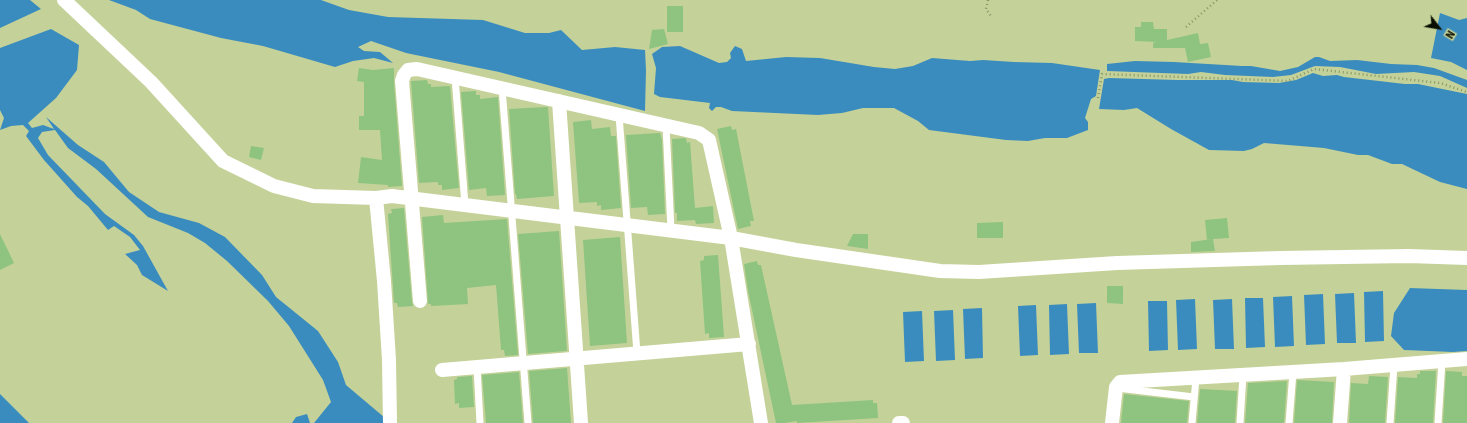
<!DOCTYPE html>
<style>
body{margin:0}
#map{position:relative;width:1467px;height:423px;overflow:hidden;background:#c4d299;font-family:"Source Sans 3",sans-serif}
canvas{display:block}
.north{position:absolute;left:1419px;top:8px;width:40px;height:40px;-webkit-text-stroke:3px #c4d299;paint-order:stroke;rotate:121deg;font-size:11px;font-weight:700;line-height:16px;text-align:center;color:#0a0e00}
.north::after{content:'';display:block;margin:auto;width:14px;height:18px;background:#0a0e00;clip-path:polygon(50% 0,100% 100%,50% 72%,0 100%)}
</style>
<div id="map">
<canvas width="1467" height="423"></canvas>
<div class="north">N</div>
</div>
<script>
const ctx = document.querySelector('canvas').getContext('2d');
ctx.lineJoin = 'round';
function fillPath(path, color) { ctx.fillStyle = color; ctx.fill(path, 'evenodd'); }
const toPath = rows => new Path2D(rows.map(r => 'M' + r).join(''));
function strokePath(path, color, width, dash) { ctx.strokeStyle = color; ctx.lineWidth = width; ctx.lineCap = dash ? 'butt' : 'round'; ctx.setLineDash(dash || []); ctx.stroke(path); }
fillPath(toPath([
 [0,0,30,0,41,9,0,28],
 [109,0,321,0,349,10,388,17,483,20,525,33,549,33,561,30,582,50,615,47,645,50,646,70,645,111,499,72,406,53,371,41,358,47,364,51,380,52,393,63,374,58,353,61,335,67,263,46,221,38,150,19,136,10],
 [1440,13,1459,20,1467,18,1467,70,1451,62,1431,58],
 [51,29,79,45,77,70,56,98,28,123,32,128,43,125,54,129,46,117,78,145,104,162,129,192,159,212,199,223,225,237,262,275,276,297,318,331,338,362,346,385,391,423,314,423,331,402,323,380,289,326,268,301,227,261,205,243,188,233,148,217,96,169,68,148,55,130,42,132,38,138,48,155,105,214,134,235,143,246,168,291,142,275,137,265,125,254,140,250,130,237,114,226,108,230,88,206,77,197,44,160,26,136,29,131,23,125,11,126,0,130,4,118,0,110,0,48],
 [680,46,719,63,727,62,731,58,730,53,735,46,742,49,746,61,786,57,820,58,874,67,895,69,913,66,932,58,970,61,983,60,1014,62,1052,63,1100,70,1096,96,1091,99,1085,118,1088,122,1088,130,1067,138,1045,138,1028,141,1006,140,929,130,918,121,894,108,863,108,842,113,818,115,732,111,721,107,716,107,712,111,709,108,710,103,660,97,654,94,656,68,652,54,662,47],
 [1315,57,1319,57,1330,61,1357,60,1391,64,1417,65,1434,68,1467,80,1467,88,1440,76,1414,72,1376,74,1340,67,1315,66,1291,75,1273,77,1225,75,1201,72,1188,74,1107,71,1107,64,1135,61,1174,62,1242,66,1251,66,1280,71,1298,67],
 [1313,73,1323,76,1337,75,1344,77,1405,84,1418,84,1467,94,1467,189,1440,182,1402,164,1392,164,1368,155,1358,155,1324,148,1264,143,1252,149,1244,151,1209,150,1171,129,1137,108,1124,110,1099,109,1104,79,1109,78,1178,80,1232,80,1243,82,1279,83,1296,80],
 [1410,288,1467,290,1467,351,1453,352,1404,350,1391,336,1394,313],
 [1383,291,1384,341,1365,342,1364,292],
 [1354,293,1356,343,1337,343,1335,294],
 [1323,294,1325,344,1306,345,1304,295],
 [1292,296,1294,346,1275,347,1273,297],
 [1245,298,1263,298,1265,347,1246,348],
 [1195,299,1197,349,1178,350,1176,300],
 [1232,299,1234,349,1215,349,1213,300],
 [1148,301,1167,301,1168,350,1149,351],
 [1096,303,1098,353,1079,353,1077,304],
 [1067,304,1069,354,1050,355,1049,305],
 [1036,305,1038,355,1020,356,1018,306],
 [982,308,983,358,965,359,963,309],
 [953,310,955,360,936,361,934,311],
 [922,311,924,361,905,362,903,312],
 [0,394,29,423,0,423],
 [307,414,310,423,292,423,296,417]
]), '#3b8cbe');
fillPath(toPath([
 [667,6,683,6,683,32,667,32],
 [1141,22,1153,22,1154,29,1167,29,1167,40,1198,33,1200,44,1208,43,1211,57,1188,62,1185,48,1153,48,1153,43,1156,42,1135,41,1135,27,1141,27],
 [664,29,668,44,649,49,652,30],
 [359,68,373,70,394,68,394,82,402,186,388,187,388,185,358,183,361,157,382,160,380,130,359,130,359,116,364,116,364,82,357,81],
 [427,80,428,84,431,84,431,87,450,86,459,188,442,190,442,185,438,185,438,182,419,183,411,82,411,81],
 [476,91,476,95,480,95,480,99,498,97,505,195,487,196,486,188,469,190,461,92],
 [545,107,548,107,554,196,517,199,516,194,515,194,509,109],
 [591,120,592,129,610,127,611,136,616,136,621,208,601,210,601,205,597,206,597,202,579,203,573,122],
 [731,126,732,130,736,129,754,221,750,221,751,226,738,229,717,129],
 [659,133,660,133,662,140,665,214,648,215,647,207,631,208,626,135],
 [685,138,686,139,687,143,690,142,695,208,713,206,714,223,696,224,695,220,677,221,677,213,675,213,672,139],
 [251,146,264,148,261,160,249,157],
 [404,208,412,302,413,306,398,307,397,303,394,303,388,214,392,213,391,209],
 [443,215,444,223,507,219,518,355,505,356,504,350,501,350,496,285,467,288,468,304,431,306,431,304,428,304,422,217],
 [1227,218,1229,238,1213,239,1215,251,1191,252,1191,242,1212,239,1207,240,1205,220],
 [1003,222,1003,238,977,238,977,223],
 [559,231,567,350,566,351,528,354,518,234],
 [0,234,14,263,0,270],
 [853,234,868,234,868,249,847,246],
 [620,237,627,343,590,346,583,240],
 [718,255,724,337,709,338,709,333,705,334,700,261,704,260,704,256],
 [757,261,758,265,761,265,792,405,873,400,873,403,877,403,878,418,797,423,797,421,785,423,776,423,748,291,744,264],
 [1107,286,1123,286,1123,304,1107,303],
 [567,368,571,423,533,423,529,371],
 [1420,371,1436,371,1433,423,1395,423,1398,377,1417,378,1417,374,1420,374],
 [1446,371,1462,372,1462,376,1467,376,1467,423,1443,423],
 [519,372,523,423,486,423,482,375],
 [472,376,474,407,459,408,459,403,455,404,454,380,457,379,457,377],
 [1369,376,1388,377,1385,423,1349,423,1351,383,1368,384],
 [1297,380,1334,382,1332,423,1294,423],
 [1287,381,1284,423,1245,423,1248,383],
 [1200,389,1237,391,1235,423,1197,423],
 [1124,394,1189,401,1187,423,1121,423]
]), '#8ec480');
strokePath(toPath([
 [988,0,986,9,991,16],
 [1186,27,1217,0],
 [1098,98,1102,74,1288,81,1314,69,1440,83,1467,92]
]), '#889368', 2.5, [1, 3]);
strokePath(toPath([
 [455,77,465,205],
 [502,88,528,423],
 [619,115,637,353],
 [666,126,671,230],
 [477,367,480,423],
 [1117,388,1194,397],
 [1192,423,1196,378],
 [1240,423,1243,375],
 [1289,423,1293,372],
 [1390,423,1394,365],
 [1438,423,1442,361]
]), '#fff', 7);
strokePath(toPath([
 [64,0,151,82,223,161,274,186,313,196,376,198,392,196,731,238,796,250,940,271,979,272,1117,263,1280,258,1409,256,1467,258],
 [559,101,581,423],
 [376,198,384,281,389,360,390,423],
 [420,301,402,81,404,75,408,70,417,69,699,133,709,140,731,238,761,423],
 [442,370,749,344],
 [899,423,903,423],
 [1112,423,1116,387,1120,382,1344,369,1467,359],
 [1340,423,1344,369]
]), '#fff', 14);
</script>
